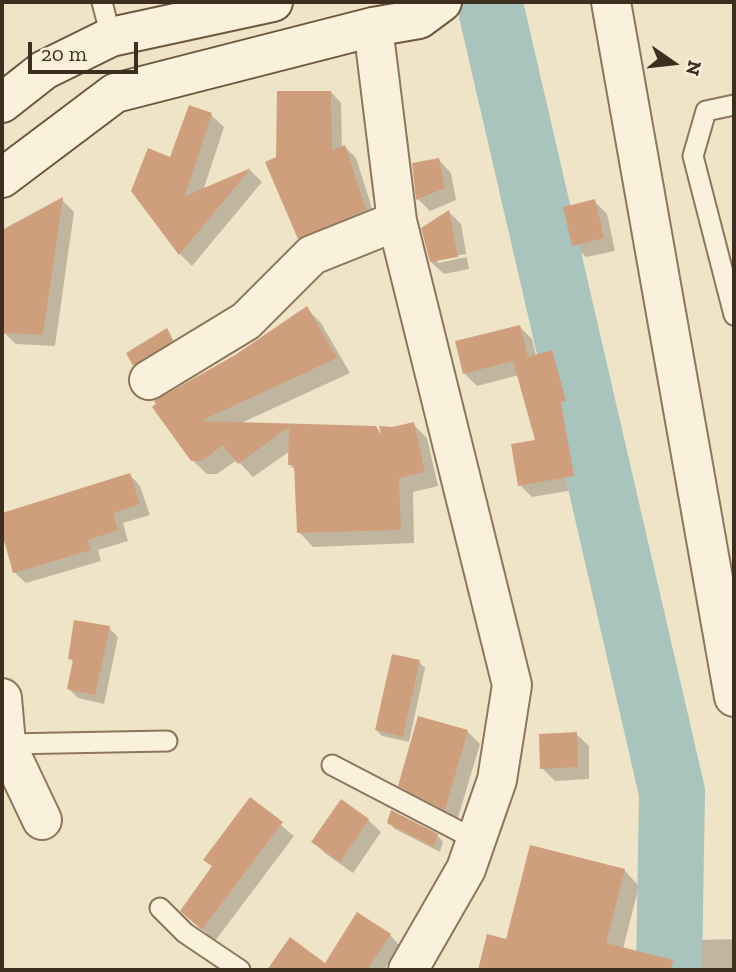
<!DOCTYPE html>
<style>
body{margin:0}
#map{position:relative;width:736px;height:972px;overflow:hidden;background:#f0e4c8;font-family:"Zilla Slab",serif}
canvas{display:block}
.frame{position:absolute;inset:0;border:4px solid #3d2e20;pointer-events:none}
.north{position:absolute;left:638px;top:28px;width:70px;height:70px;-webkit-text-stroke:5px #f7eed8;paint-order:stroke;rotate:104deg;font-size:19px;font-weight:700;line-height:28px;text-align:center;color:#3d2e20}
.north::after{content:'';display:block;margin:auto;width:24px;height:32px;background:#3d2e20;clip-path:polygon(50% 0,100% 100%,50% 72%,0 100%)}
.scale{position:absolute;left:28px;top:42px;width:110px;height:32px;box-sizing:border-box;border:4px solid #3d2e20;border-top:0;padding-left:9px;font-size:21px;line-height:24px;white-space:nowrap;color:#3d2e20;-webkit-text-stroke:5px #f7eed8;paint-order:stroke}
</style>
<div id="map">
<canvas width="736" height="972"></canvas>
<div class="frame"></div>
<div class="north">N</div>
<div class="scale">20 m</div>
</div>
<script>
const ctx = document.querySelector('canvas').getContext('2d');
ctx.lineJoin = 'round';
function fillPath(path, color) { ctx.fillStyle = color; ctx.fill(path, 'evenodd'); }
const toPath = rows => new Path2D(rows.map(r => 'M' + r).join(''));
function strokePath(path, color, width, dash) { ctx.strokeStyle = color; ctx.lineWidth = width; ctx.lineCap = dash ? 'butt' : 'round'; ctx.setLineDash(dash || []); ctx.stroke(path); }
fillPath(toPath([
 [331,92,341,103,342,148,345,147,356,158,376,221,310,249,299,238,278,158],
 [211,115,224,127,203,191,250,170,262,182,192,266,180,254,133,191,171,159],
 [439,160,451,173,456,200,430,211,418,199],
 [62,200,74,212,55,346,16,344,3,332,5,286,2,283,2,232],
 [594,201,607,214,615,251,586,257,574,245],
 [449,212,461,224,469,269,444,274,431,262],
 [466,254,467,257,438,263,438,259],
 [307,309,321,323,350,373,239,424,375,428,383,436,392,428,413,424,427,438,438,486,413,492,414,543,313,547,299,532,296,471,289,464,290,451,253,477,237,460,217,474,207,474,192,460,155,407,236,357],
 [520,327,532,339,536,356,551,352,564,365,578,413,573,414,585,488,532,497,520,485,537,441,519,375,477,386,464,373],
 [166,331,178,346,141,370,135,364],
 [130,475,140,486,150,515,123,523,128,541,98,550,101,561,26,583,15,573,2,527,2,515],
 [109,628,118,637,104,704,78,698,69,689,74,663,70,658],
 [419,662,425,668,409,742,382,736,376,730],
 [467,731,480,744,457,821,413,798,400,785],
 [576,734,589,746,589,779,555,781,542,768],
 [251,800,294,836,215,941,195,923,213,867,205,859],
 [368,820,381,832,353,873,326,854,314,842],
 [389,823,437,835,443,842,440,852,395,829],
 [624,870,639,886,623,949,658,970,641,970,643,962,639,962,637,970,480,970,489,936,507,941],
 [390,935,400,946,384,970,269,970,291,939,326,965],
 [734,939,734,970,700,970,701,940]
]), '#0003');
strokePath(toPath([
 [489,2,491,9]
]), '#6f938a', 10);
strokePath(toPath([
 [491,9,672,792,669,970]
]), '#a9c4bc', 66);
fillPath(toPath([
 [277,91,331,91,332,150,345,145,366,210,298,239,265,162,276,157],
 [189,105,212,113,185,196,251,168,179,255,131,191,148,148,170,157],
 [439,158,445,188,416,200,412,163],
 [63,197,43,335,2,333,2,230],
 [595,199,604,238,572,246,563,207],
 [449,210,458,257,430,262,421,228],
 [307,306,337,358,201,421,376,426,381,435,379,426,392,427,414,422,425,472,399,478,401,530,297,533,294,465,288,465,289,427,238,464,223,445,202,461,191,461,152,407,156,404,154,401,235,355],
 [520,325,528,357,552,350,566,401,561,402,574,476,518,486,511,444,535,440,513,361,521,359,463,374,455,341],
 [167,328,173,340,133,366,126,353],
 [130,473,140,504,113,513,118,530,88,540,91,550,13,573,2,533,2,513],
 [74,620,110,626,95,695,67,689,73,660,68,659],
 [392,654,420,660,403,737,375,730],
 [418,716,468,730,445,810,398,786],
 [577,732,578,767,540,769,539,734],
 [250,797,283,822,202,930,180,911,212,866,203,860],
 [341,799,369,819,340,862,311,842],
 [391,810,438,834,434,847,387,823],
 [530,845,625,869,606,943,673,960,671,970,478,970,487,934,506,939],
 [357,912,391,934,367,970,267,970,290,937,325,963]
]), '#cf9f7d');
const lane = toPath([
 [102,2,111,37],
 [734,105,706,111,693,156,734,315],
 [6,744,167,741],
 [332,765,476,840],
 [160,908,185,933,240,970]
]);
const street = toPath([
 [611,2,734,697],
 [373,27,397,221,512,685,497,780,466,869,408,970],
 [149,380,246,321,312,255,397,221],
 [2,698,6,744,42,820]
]);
const secondary = toPath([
 [2,103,44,70,111,37,273,2],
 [2,178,115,93,373,27,419,19,442,2]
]);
strokePath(lane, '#8d765c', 23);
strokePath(street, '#8d765c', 42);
strokePath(secondary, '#6f573f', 42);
strokePath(lane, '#faf1dc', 19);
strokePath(street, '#faf1dc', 38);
strokePath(secondary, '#faf1dc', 38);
</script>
